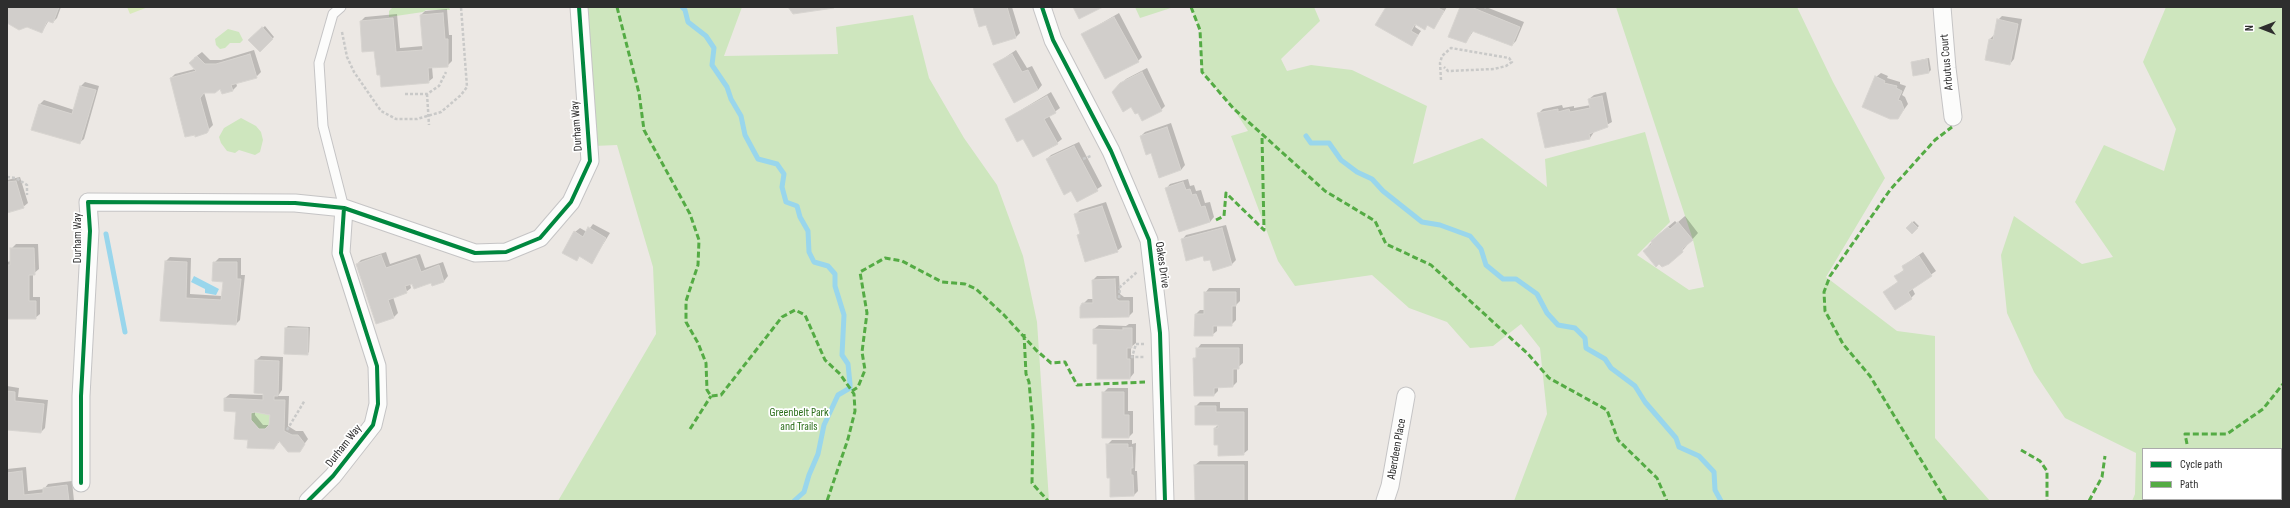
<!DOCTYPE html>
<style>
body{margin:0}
#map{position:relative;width:2290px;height:508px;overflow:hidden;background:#ece8e4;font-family:"Sofia Sans Condensed",sans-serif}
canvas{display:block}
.frame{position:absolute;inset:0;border:8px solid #2e2e2e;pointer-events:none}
.legend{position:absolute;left:2142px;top:448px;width:140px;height:52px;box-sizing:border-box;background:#fff;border:1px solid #ababab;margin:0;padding:5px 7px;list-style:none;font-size:12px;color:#2e2e2e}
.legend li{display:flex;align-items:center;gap:8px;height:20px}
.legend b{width:20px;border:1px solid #ababab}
.north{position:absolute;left:2242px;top:8px;width:40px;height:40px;-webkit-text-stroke:3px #fff;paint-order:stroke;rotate:270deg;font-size:11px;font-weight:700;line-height:16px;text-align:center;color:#2e2e2e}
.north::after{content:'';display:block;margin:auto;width:14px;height:18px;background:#2e2e2e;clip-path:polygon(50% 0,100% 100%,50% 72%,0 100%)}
</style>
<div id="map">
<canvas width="2290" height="508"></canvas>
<div class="frame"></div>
<ul class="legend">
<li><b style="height:5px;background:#00873e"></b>Cycle path</li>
<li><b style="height:5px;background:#54ab44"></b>Path</li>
</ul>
<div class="north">N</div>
</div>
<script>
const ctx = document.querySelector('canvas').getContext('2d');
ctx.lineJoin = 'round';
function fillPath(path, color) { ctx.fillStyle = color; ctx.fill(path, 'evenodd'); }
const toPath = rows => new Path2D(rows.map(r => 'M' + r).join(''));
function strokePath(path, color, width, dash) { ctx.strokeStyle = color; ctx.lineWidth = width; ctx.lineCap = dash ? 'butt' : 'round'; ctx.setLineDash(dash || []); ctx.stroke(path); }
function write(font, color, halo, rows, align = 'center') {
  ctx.font = font + ' "Sofia Sans Condensed",sans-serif'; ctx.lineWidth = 3.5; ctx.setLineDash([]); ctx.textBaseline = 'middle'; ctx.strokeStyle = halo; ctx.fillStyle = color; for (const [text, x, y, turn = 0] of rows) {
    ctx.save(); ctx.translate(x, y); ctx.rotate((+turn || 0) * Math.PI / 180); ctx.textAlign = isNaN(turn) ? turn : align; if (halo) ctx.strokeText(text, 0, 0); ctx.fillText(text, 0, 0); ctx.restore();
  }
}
fillPath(toPath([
 [393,7,449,7,450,10,426,10,423,12,389,17,389,11],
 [579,7,742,7,724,56,838,54,836,27,913,15,929,78,964,138,997,185,1023,256,1037,322,1049,501,558,501,656,334,653,267,617,145,594,146],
 [1135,7,1174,7,1140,18],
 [1191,7,1314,7,1320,21,1281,59,1287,71,1311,65,1352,70,1427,106,1413,164,1482,138,1547,187,1545,159,1645,132,1670,222,1637,255,1689,290,1704,287,1693,240,1616,7,1797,7,1833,82,1885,178,1826,277,1897,331,1935,336,1935,438,1990,501,1514,501,1547,414,1540,348,1521,324,1493,346,1470,348,1447,322,1409,308,1372,275,1295,286,1278,261,1231,136,1248,131,1233,108,1202,72,1200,30],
 [2166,7,2283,7,2283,501,2132,501,2135,494,2136,453,2065,418,2034,372,2007,313,2001,255,2014,216,2082,264,2113,257,2075,202,2104,145,2164,171,2176,129,2143,62],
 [2143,449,2281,449,2281,499,2143,499],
 [228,29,239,32,243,40,240,43,230,43,225,48,220,49,216,45,215,39],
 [241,118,256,126,261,132,263,140,260,152,255,155,239,150,235,153,227,151,221,143,219,137,224,128],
 [255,412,270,415,269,425,265,429,259,429,251,420,251,413]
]), '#cee6be');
fillPath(toPath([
 [127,7,148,7,130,14]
]), '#d9eabb');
fillPath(toPath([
 [194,276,219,289,216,295,205,293,205,289,191,282]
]), '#99d6ec');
fillPath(toPath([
 [7,7,61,7,57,18,53,22,49,20,42,32,27,25,7,22],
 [974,7,1012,7,1020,33,1016,37,987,23],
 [1387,7,1447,7,1434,28,1428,25,1424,28,1416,24,1415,27,1421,31,1412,44],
 [1461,7,1486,7,1524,22,1516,41,1512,45,1474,30,1466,42],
 [447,9,449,35,452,35,452,61,447,66,432,67,433,78,428,82,375,50,361,21,365,17,397,14,400,48,423,46,421,15,425,11],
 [1119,13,1142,57,1138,61,1083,34],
 [2002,16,2022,19,2014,59,2010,64,1990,39,1994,35,1998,20],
 [265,26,274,37,260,51,250,40],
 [254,50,261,72,256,77,236,83,237,86,233,90,223,93,221,87,204,92,213,125,206,132,171,78,175,74,195,69,194,58,202,52,210,60,221,60],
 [1016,50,1027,68,1032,66,1042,85,1038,90,994,65],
 [1929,58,1931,70,1929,72,1912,62],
 [1147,68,1165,106,1161,110,1138,111,1121,84,1126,79],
 [1881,73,1888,76,1887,78,1900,82,1900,84,1906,86,1902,95,1905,97,1908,104,1898,118,1876,77],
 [85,82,99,86,84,139,79,143,39,105,44,100,74,110,81,86],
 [1051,92,1060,108,1049,116,1062,139,1057,143,1023,137,1006,119],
 [1606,92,1612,122,1594,132,1590,138,1539,113,1543,109,1562,105,1563,108,1574,106,1574,108,1591,105,1589,99,1594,95],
 [1171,123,1185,165,1181,170,1152,152,1141,136,1145,132],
 [1079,142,1102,186,1078,201,1072,190,1047,159,1051,155],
 [20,177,28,203,23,207,7,212,7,180],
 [1188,179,1190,186,1194,185,1196,191,1201,190,1205,203,1210,202,1214,217,1210,222,1180,231,1166,189,1170,184],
 [1106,202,1122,247,1117,251,1078,235,1081,232,1075,215,1080,210],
 [1685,216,1698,233,1682,251,1644,251,1658,235,1675,221,1677,223],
 [1914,221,1919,226,1912,233,1907,228],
 [593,224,610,233,592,262,580,256,577,260,575,232,580,228,587,232],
 [1226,225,1236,260,1231,265,1210,259,1182,240,1186,235],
 [16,244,38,244,39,269,33,274,33,297,40,297,40,314,35,318,7,318,7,262,11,261,11,249],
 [386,252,390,264,420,254,425,268,443,262,448,276,444,281,433,285,432,282,410,284,411,288,406,292,393,297,398,313,394,317,357,264,361,260],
 [1923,252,1936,271,1912,288,1915,294,1911,298,1884,292,1899,281,1896,276,1905,269,1903,266],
 [170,257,191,258,190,294,222,296,224,281,214,263,219,258,241,258,241,275,245,275,240,320,236,324,161,320,166,261],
 [1097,276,1119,276,1120,294,1124,297,1133,297,1133,312,1129,316,1083,304,1088,299,1094,299,1093,280],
 [1209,288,1240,288,1240,301,1236,305,1236,320,1231,325,1217,325,1217,331,1212,335,1196,314,1200,310,1205,310,1205,293],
 [1129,324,1136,324,1136,343,1131,347,1131,355,1134,355,1134,373,1130,378,1098,343,1094,343,1094,329,1099,325,1126,326],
 [288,326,310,327,309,352,307,354,286,328],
 [1201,344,1243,344,1243,363,1237,368,1237,382,1233,386,1218,387,1218,391,1214,395,1194,359,1197,356,1197,349],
 [261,356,283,357,282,390,278,396,289,396,288,426,296,431,303,431,308,439,299,451,280,441,274,448,249,439,237,411,225,398,230,394,264,395,256,360],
 [255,411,271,414,270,425,263,425,255,415],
 [7,386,19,388,18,397,48,400,45,428,41,432,7,429],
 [1108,388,1128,388,1128,411,1133,411,1133,433,1129,437,1103,393],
 [1200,402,1220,402,1220,408,1248,408,1248,450,1243,454,1219,444,1215,428,1219,424,1196,406],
 [1112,440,1132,440,1132,444,1136,443,1135,471,1137,471,1138,491,1133,496,1111,477,1107,445],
 [1200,461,1248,461,1248,501,1196,501,1195,465],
 [26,467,28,491,44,489,48,484,72,481,74,501,10,501,7,498,7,469]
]), '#0003');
strokePath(toPath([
 [682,7,685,10,688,22,706,36,714,48,712,65,727,87,731,99,741,116,745,135,758,159,777,164,784,174,782,187,786,202,797,206,800,217,808,231,809,252,814,262,828,266,835,274,835,286,844,315,842,355,848,364,850,384,850,388,838,395,824,425,818,454,809,475,804,492,794,501],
 [1306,136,1311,143,1329,143,1341,160,1357,172,1372,179,1383,191,1422,222,1440,225,1470,236,1481,249,1486,265,1503,279,1516,279,1537,294,1547,313,1558,325,1575,328,1585,338,1586,348,1605,359,1611,368,1635,386,1645,402,1676,438,1679,447,1699,456,1714,472,1715,490,1721,501],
 [106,234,125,332],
 [2281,456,2283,454],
 [2262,499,2263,501]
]), '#99d6ec', 5);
const building = toPath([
 [7,7,59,7,53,23,47,21,42,33,27,27,19,30,7,23,7,7],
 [788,7,834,7,834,8,793,14,788,7],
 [973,7,1007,7,1016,38,993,45,986,25,979,27,973,7],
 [1073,7,1103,7,1079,19,1073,7],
 [1386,7,1436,7,1444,11,1434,29,1427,25,1425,30,1415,24,1411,31,1418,35,1412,46,1375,25,1386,7],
 [1460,7,1471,7,1520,27,1512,46,1472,31,1466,43,1448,37,1460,7],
 [443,13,445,39,448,39,448,67,428,68,429,83,381,87,380,75,377,75,374,51,362,52,360,21,393,18,396,52,423,50,420,15,443,13],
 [1114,17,1139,62,1105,79,1081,34,1114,17],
 [1997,19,2018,24,2010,65,1985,60,1989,39,1993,40,1997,19],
 [262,27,273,39,260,52,248,40,262,27],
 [250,54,257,78,231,85,233,91,222,94,220,89,215,93,204,93,200,98,209,130,207,133,195,137,195,135,185,137,170,78,196,71,189,63,197,56,205,64,216,64,250,54],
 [1012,54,1022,72,1028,70,1038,90,1014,103,993,64,1012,54],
 [1927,59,1929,73,1913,76,1911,62,1927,59],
 [1142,72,1162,111,1142,121,1138,113,1135,114,1131,107,1123,112,1112,92,1120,83,1142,72],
 [1875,76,1885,81,1884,83,1897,86,1896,88,1902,91,1898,100,1901,101,1904,109,1898,119,1890,119,1862,107,1875,76],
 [80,86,96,90,80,144,31,130,39,104,72,114,80,86],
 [1047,96,1056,113,1044,119,1058,144,1033,157,1023,139,1017,142,1005,119,1047,96],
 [1602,96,1608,127,1589,134,1590,139,1545,148,1537,113,1558,109,1558,112,1569,109,1570,112,1590,108,1588,99,1602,96],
 [1167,127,1181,170,1159,178,1151,153,1146,155,1140,136,1167,127],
 [1074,146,1098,191,1077,202,1071,191,1064,195,1046,159,1074,146],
 [16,181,24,208,7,213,7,182,16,181],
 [1183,182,1186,190,1190,189,1192,195,1196,194,1201,207,1205,206,1210,222,1179,232,1165,188,1183,182],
 [1102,206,1118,252,1085,262,1077,235,1080,234,1074,214,1102,206],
 [1678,222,1693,240,1682,249,1683,252,1669,264,1662,267,1659,264,1656,267,1643,251,1652,244,1651,241,1668,227,1670,229,1678,222],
 [1912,222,1918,228,1912,234,1906,228,1912,222],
 [588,227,606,238,592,264,579,256,577,261,562,253,574,231,583,237,588,227],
 [1222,228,1232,265,1213,271,1210,260,1204,261,1203,256,1186,261,1181,239,1222,228],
 [10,248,34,248,35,275,29,275,29,301,36,301,36,319,7,319,7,265,10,265,10,248],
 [381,255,386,268,416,258,421,272,439,265,444,282,432,286,431,283,414,289,412,284,405,286,407,293,388,300,394,318,376,324,356,264,381,255],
 [1919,256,1932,276,1908,292,1912,299,1895,310,1883,292,1898,282,1894,276,1904,271,1902,266,1919,256],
 [165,261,187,262,186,298,221,300,223,282,212,281,213,262,237,262,237,279,241,279,236,325,160,321,165,261],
 [1115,279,1116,299,1119,301,1129,301,1129,317,1080,318,1080,307,1082,303,1093,303,1092,280,1115,279],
 [1204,292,1236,292,1236,306,1232,306,1232,326,1213,326,1213,336,1194,336,1195,314,1204,314,1204,292],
 [285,328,308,328,308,355,284,354,285,328],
 [1123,328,1132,328,1132,348,1127,348,1127,359,1130,359,1130,379,1097,379,1097,344,1093,344,1093,329,1123,330,1123,328],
 [1196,348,1239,348,1239,369,1233,369,1233,387,1214,388,1214,396,1194,396,1193,358,1196,358,1196,348],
 [255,360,279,361,278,396,274,396,274,400,285,400,284,431,292,435,298,435,305,444,300,452,288,452,279,441,274,449,247,448,248,440,234,439,236,412,224,411,224,398,263,400,263,394,254,393,255,360],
 [255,412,270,415,269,425,265,429,259,429,251,420,251,413,255,412],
 [7,391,15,392,15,401,44,404,41,433,7,430,7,391],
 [1102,392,1124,392,1124,415,1129,415,1129,438,1102,438,1102,392],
 [1195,406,1216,406,1216,412,1244,412,1244,455,1218,456,1218,445,1214,445,1214,428,1218,428,1218,425,1195,425,1195,406],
 [1106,444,1128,444,1128,448,1132,447,1133,468,1131,468,1131,475,1133,475,1134,496,1110,497,1110,478,1107,478,1106,444],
 [1194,465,1244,465,1244,501,1195,501,1194,465],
 [22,471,24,495,43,493,43,488,67,485,69,501,9,501,7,499,7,473,22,471]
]);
fillPath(building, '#d1cecb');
strokePath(building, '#d7d4d0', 1);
const lane = toPath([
 [341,7,333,14,319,63,323,126,344,208]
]);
const street = toPath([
 [1042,7,1053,40,1111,151,1149,240,1160,333,1165,501],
 [1942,7,1947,68,1953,117],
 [81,483,81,396,90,231,88,202,295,203,344,208,475,253,506,252,540,238,571,202,590,161,579,7],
 [308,501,333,476,373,425,378,404,377,366,341,253,344,208],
 [1385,501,1390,486,1406,396]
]);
strokePath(lane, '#c5c4c5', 11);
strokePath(street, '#c5c4c5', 19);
strokePath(toPath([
 [1485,7,1486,8],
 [342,32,347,57,354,72,381,111,396,119,417,119,441,112,461,95,467,87,461,7],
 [1441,80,1440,63,1442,56,1451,48,1509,58,1512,62,1506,66,1494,69,1448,71,1444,67],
 [405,94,427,94,439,86,446,72],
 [427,94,429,125],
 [1083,159,1091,156],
 [7,177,16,178,27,185,27,195],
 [1119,298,1120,287,1137,272],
 [1144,344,1136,344,1132,357,1145,357],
 [287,430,305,400]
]), '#c9c9c8', 2.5, [3, 2]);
strokePath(lane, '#fcfcfb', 9);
strokePath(street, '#fcfcfb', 17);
strokePath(toPath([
 [617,7,639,93,644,130,690,214,699,240,698,265,686,301,686,322,698,343,706,363,707,390,711,396,721,395,782,317,795,310,805,315,825,360,840,374,854,394,855,411,848,439,827,501],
 [1191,7,1200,30,1202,72,1233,108,1325,191,1375,221,1386,244,1431,265,1528,354,1549,378,1607,410,1618,440,1657,478,1667,501],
 [1216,220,1224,216,1226,193,1264,230,1262,136],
 [1024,334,1026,374,1029,382,1033,427,1032,483,1048,501],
 [852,391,858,387,865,370,862,352,867,313,860,272,885,258,902,261,942,282,965,284,976,289,1004,315,1036,350,1051,363,1065,362,1077,385,1145,382],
 [690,429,711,396],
 [2187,444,2185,434,2227,434,2263,409,2283,384],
 [2021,450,2040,461,2047,471,2047,501],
 [2202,499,2202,501],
 [1946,501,1870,376,1843,344,1825,311,1824,292,1830,276,1890,190,1935,140,1952,127],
 [2089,501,2102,477,2105,456],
 [2184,501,2184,499]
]), '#54ab44', 3, [6, 3]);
strokePath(toPath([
 [1042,7,1053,40,1111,151,1149,240,1160,333,1165,501],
 [81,483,81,396,90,231,88,202,295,203,344,208,475,253,506,252,540,238,571,202,590,161,579,7],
 [308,501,333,476,373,425,378,404,377,366,341,253,344,208]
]), '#00873e', 4);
write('12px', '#2e2e2e', '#fff', [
 ["Arbutus Court",1947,62,-95],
 ["Durham Way",577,126,-94],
 ["Durham Way",78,238,-90],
 ["Oakes Drive",1162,265,82],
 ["Durham Way",344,446,-52],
 ["Aberdeen Place",1397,449,-80]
]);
write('12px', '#2c6e1b', '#fff', [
 ["Greenbelt Park",799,413],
 ["and Trails",799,427]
]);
</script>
